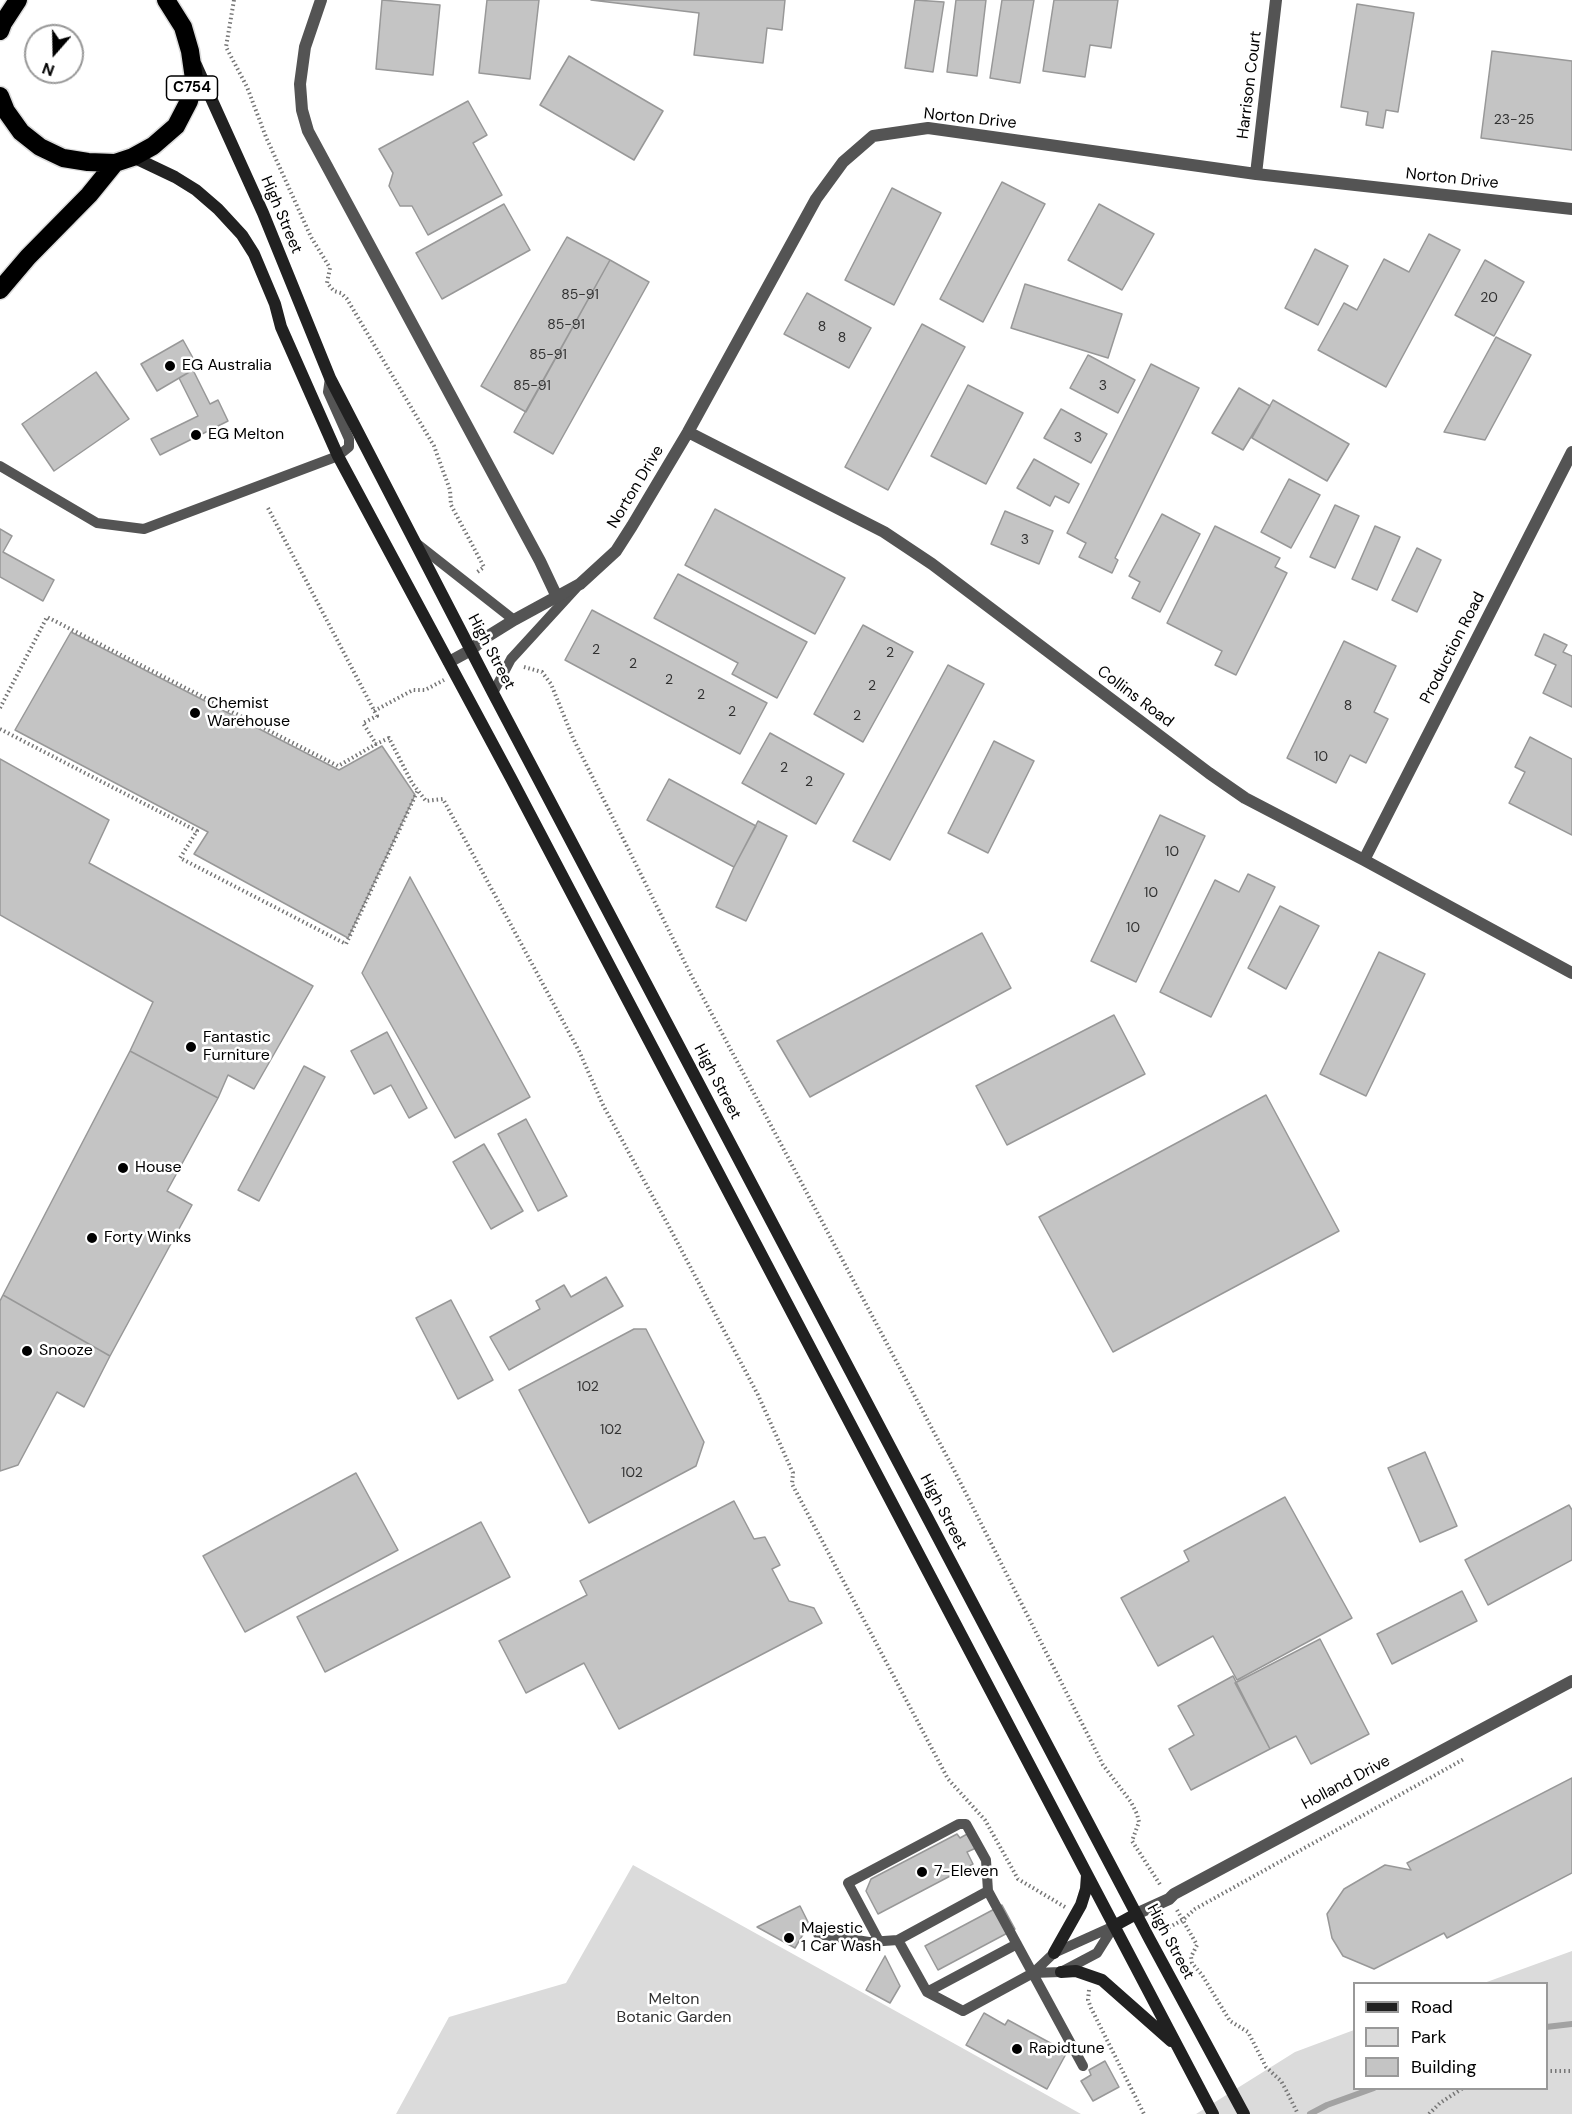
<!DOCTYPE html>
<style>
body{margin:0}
#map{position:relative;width:1572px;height:2114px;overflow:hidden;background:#fff;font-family:"DM Sans",sans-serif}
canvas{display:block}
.legend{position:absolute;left:1353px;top:1982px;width:195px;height:108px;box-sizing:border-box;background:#fff;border:2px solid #999;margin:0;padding:8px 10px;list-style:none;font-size:18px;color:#000}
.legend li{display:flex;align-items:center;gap:12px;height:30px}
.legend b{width:30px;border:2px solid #999}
.north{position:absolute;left:24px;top:24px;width:60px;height:60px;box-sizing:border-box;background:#fff;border:2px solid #999;border-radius:50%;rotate:200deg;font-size:16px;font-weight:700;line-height:24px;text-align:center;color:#000}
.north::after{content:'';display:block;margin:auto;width:21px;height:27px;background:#000;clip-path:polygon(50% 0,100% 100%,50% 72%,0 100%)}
</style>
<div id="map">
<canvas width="1572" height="2114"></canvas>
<ul class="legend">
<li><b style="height:8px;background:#212121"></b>Road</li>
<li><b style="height:16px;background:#dbdbdb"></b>Park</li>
<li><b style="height:16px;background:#c4c4c4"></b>Building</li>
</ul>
<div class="north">N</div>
</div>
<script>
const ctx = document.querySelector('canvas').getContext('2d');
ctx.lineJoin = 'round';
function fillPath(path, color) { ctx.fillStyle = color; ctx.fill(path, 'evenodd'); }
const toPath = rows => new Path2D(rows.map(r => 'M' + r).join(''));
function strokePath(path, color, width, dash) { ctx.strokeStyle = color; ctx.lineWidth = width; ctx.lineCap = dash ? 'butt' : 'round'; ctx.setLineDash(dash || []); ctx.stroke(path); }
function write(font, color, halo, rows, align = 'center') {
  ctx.font = font + ' "DM Sans",sans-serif'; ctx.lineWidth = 5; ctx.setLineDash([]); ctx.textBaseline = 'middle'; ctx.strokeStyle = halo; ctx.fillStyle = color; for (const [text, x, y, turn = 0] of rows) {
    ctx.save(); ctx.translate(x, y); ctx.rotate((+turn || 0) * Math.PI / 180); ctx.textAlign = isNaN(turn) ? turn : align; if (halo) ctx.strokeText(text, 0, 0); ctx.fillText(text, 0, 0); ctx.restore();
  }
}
fillPath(toPath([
 [633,1865,739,1924,1081,2114,396,2114,449,2017,566,1983],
 [1572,1951,1572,2114,1196,2114,1295,2052,1354,2030,1354,2088,1546,2088,1546,1984,1484,1983]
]), '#dbdbdb');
strokePath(toPath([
 [1546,2027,1572,2024],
 [1310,2114,1327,2105,1374,2088]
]), '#a2a2a2', 6);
const building = toPath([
 [382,0,440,5,433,75,376,69,382,0],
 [487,0,539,0,530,79,479,73,487,0],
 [591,0,785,0,782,30,767,28,763,63,694,55,699,13,591,0],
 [915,0,944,2,933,72,905,68,915,0],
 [956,0,986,0,977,76,947,72,956,0],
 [1002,0,1034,0,1020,83,990,78,1002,0],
 [1054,0,1118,0,1111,48,1090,45,1085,77,1043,71,1054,0],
 [1357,4,1414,13,1398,112,1386,110,1383,128,1366,125,1368,112,1341,107,1357,4],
 [1492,51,1572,61,1572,150,1481,138,1492,51],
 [569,56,663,111,634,160,540,105,569,56],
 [468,101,487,135,473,143,502,195,428,235,412,206,400,206,389,186,393,173,379,149,468,101],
 [1002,182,1045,204,983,322,940,299,1002,182],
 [892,188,941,213,894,305,845,280,892,188],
 [504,204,530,250,442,299,416,253,504,204],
 [1099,204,1154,234,1122,290,1068,260,1099,204],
 [1429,234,1460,250,1386,387,1318,350,1344,303,1357,310,1384,259,1409,272,1429,234],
 [567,237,610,260,526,412,481,386,567,237],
 [1315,249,1348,266,1318,325,1285,308,1315,249],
 [610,260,649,282,553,454,514,432,610,260],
 [1485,260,1524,282,1494,336,1455,315,1485,260],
 [1025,284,1122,314,1108,358,1011,328,1025,284],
 [807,293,871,328,849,368,784,334,807,293],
 [922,324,965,347,888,490,845,467,922,324],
 [1496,337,1531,355,1485,440,1444,432,1496,337],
 [183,340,198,367,157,391,141,364,183,340],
 [1088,355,1135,380,1118,413,1070,388,1088,355],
 [1151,364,1199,388,1115,558,1118,560,1112,573,1079,557,1086,543,1067,533,1151,364],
 [193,370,210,404,218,400,228,421,160,455,151,439,198,416,179,378,193,370],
 [96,372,129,419,54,471,22,424,96,372],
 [968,385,1023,413,986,484,931,456,968,385],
 [1239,388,1270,406,1243,450,1212,433,1239,388],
 [1273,400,1349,444,1327,481,1252,438,1273,400],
 [1061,409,1107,434,1091,463,1044,438,1061,409],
 [1034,459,1079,484,1069,503,1055,496,1050,506,1017,488,1034,459],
 [1289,479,1320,495,1291,548,1261,532,1289,479],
 [1335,505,1359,516,1335,568,1310,557,1335,505],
 [715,509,845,578,815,634,685,565,715,509],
 [1005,511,1053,531,1039,564,991,544,1005,511],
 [1162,514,1200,534,1160,612,1132,598,1140,582,1129,576,1162,514],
 [1215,526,1280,558,1275,567,1287,573,1236,675,1215,665,1222,651,1167,623,1215,526],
 [1375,526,1400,537,1377,590,1352,579,1375,526],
 [0,529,12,536,3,552,54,580,43,601,0,577,0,529],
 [1417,548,1441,560,1417,612,1392,600,1417,548],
 [678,574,807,642,777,698,732,674,738,663,654,618,678,574],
 [592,610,767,703,740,754,565,660,592,610],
 [863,625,913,652,863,742,814,714,863,625],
 [71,632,339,770,382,746,415,795,348,938,194,854,208,832,15,730,71,632],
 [1544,634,1567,645,1563,652,1572,656,1572,707,1543,693,1556,665,1535,655,1544,634],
 [1344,641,1396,666,1374,712,1388,719,1366,763,1350,755,1336,783,1287,758,1344,641],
 [948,665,984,684,890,860,853,841,948,665],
 [770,733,844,774,816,824,742,783,770,733],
 [1530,737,1572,759,1572,835,1509,803,1525,772,1515,767,1530,737],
 [994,741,1034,761,988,853,948,833,994,741],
 [0,759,109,820,89,863,313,986,254,1089,228,1075,218,1098,130,1051,153,1002,0,915,0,759],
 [669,779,756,826,734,867,647,820,669,779],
 [1160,815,1205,836,1136,982,1091,961,1160,815],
 [758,821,787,836,746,921,716,907,734,867,758,821],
 [1248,874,1275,887,1211,1017,1160,992,1215,880,1239,892,1248,874],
 [410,877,530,1097,455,1138,362,973,410,877],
 [1280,906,1319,926,1286,989,1248,968,1280,906],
 [982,933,1011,988,810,1097,777,1041,982,933],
 [1379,952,1425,974,1366,1096,1320,1074,1379,952],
 [1114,1015,1145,1074,1007,1145,976,1086,1114,1015],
 [387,1032,427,1108,409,1118,391,1085,374,1094,351,1051,387,1032],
 [130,1051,218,1098,167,1191,192,1205,110,1356,3,1295,130,1051],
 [304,1066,325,1077,259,1201,238,1190,304,1066],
 [1266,1095,1339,1231,1113,1352,1039,1217,1266,1095],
 [526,1119,567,1196,538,1211,498,1134,526,1119],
 [484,1144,523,1211,491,1229,453,1162,484,1144],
 [606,1277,623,1306,509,1370,490,1337,540,1309,536,1301,564,1285,571,1297,606,1277],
 [3,1295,110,1356,84,1407,57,1392,18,1465,0,1471,0,1301,3,1295],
 [451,1300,493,1380,458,1399,416,1318,451,1300],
 [634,1329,646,1329,704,1442,696,1466,589,1523,519,1390,634,1329],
 [1425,1452,1457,1526,1420,1542,1388,1468,1425,1452],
 [356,1473,398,1550,245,1632,203,1556,356,1473],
 [1285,1497,1352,1618,1237,1680,1213,1636,1158,1666,1121,1598,1189,1561,1184,1551,1285,1497],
 [734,1501,754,1539,765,1537,780,1565,772,1569,789,1601,814,1608,822,1623,619,1729,584,1663,526,1693,499,1641,587,1595,580,1581,734,1501],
 [1569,1505,1572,1510,1572,1560,1488,1605,1465,1560,1569,1505],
 [481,1522,510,1577,325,1672,297,1617,481,1522],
 [1462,1591,1477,1621,1392,1664,1377,1634,1462,1591],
 [1320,1639,1369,1734,1311,1764,1296,1736,1270,1749,1235,1683,1320,1639],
 [1233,1676,1270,1749,1191,1790,1169,1749,1194,1735,1178,1706,1233,1676],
 [1572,1778,1572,1873,1447,1938,1444,1933,1374,1969,1343,1956,1332,1938,1327,1914,1344,1889,1385,1865,1411,1870,1407,1863,1572,1778],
 [969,1833,976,1848,967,1852,973,1864,878,1914,866,1891,871,1879,957,1834,960,1838,969,1833],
 [1002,1905,1015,1929,938,1970,925,1946,1002,1905],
 [800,1906,809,1924,795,1948,757,1927,800,1906],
 [885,1956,900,1986,890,2003,866,1990,885,1956],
 [984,2013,1005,2025,1008,2020,1067,2052,1047,2089,966,2045,984,2013],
 [1105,2061,1119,2087,1093,2101,1081,2081,1091,2075,1089,2070,1105,2061]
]);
fillPath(building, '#c4c4c4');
strokePath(building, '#989898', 1.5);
const highway = toPath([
 [0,31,3,23,18,0],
 [0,96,6,111,21,132,40,147,63,158,88,162,115,163,133,157,153,146,176,126,189,101,194,79,190,51,183,27,166,0],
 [0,290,28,257,89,195,115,163]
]);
strokePath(highway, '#dbdbdb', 21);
strokePath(toPath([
 [234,0,226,47,247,87,266,137,311,237,330,268,327,283,334,291,341,293,347,299,434,446,450,490,451,505,484,567,476,573],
 [268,508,377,716,363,723,376,744,389,738,412,783,426,801,443,799,579,1051,603,1105,666,1221,758,1395,793,1473,792,1484,948,1779,985,1820,1018,1879,1065,1907],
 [524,667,542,672,551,684,573,738,690,973,954,1470,1103,1765,1131,1802,1137,1814,1139,1822,1132,1841,1161,1886],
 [0,708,47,617,338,766,376,744],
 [374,711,413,690,425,690,444,680],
 [0,729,197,831,180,858,346,944,418,790],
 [1177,1910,1197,1945,1191,1957,1192,1963,1202,1975,1230,2021,1248,2032,1266,2067,1281,2081,1286,2090,1298,2114],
 [1161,1932,1184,1919,1195,1909,1464,1759],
 [1089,1990,1088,2000,1091,2008,1144,2114],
 [1546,2071,1572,2071],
 [1429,2114,1440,2103,1463,2088]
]), '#767676', 4, [1.5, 3]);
strokePath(toPath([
 [0,466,97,523,144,529,338,456,349,447,349,439,328,392,330,378],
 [416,543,514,620],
 [493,693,511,659,576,588],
 [818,1934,869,1942,898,1940,988,1891,1083,2066],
 [898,1940,927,1992,963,2011,1033,1973,1054,1953,1114,1926],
 [879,1941,848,1883,959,1824,966,1824,986,1860,988,1891],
 [1033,1973,1061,1972,1097,1953,1114,1926],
 [927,1992,1017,1944]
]), '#545454', 10);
strokePath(toPath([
 [321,0,305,47,300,84,302,110,308,131,540,561,557,597],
 [1256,174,1276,0],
 [688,432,884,532,932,564,1209,773,1245,798,1364,860,1572,973],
 [449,662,471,650,485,638,514,620,580,584,616,551,632,526,688,432,816,199,843,162,873,136,928,128,1256,174,1572,209],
 [1364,860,1572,452],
 [1136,1914,1169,1899,1174,1894,1572,1681]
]), '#545454', 12);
strokePath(toPath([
 [196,65,263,213,330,378,493,693,1150,1940,1244,2114],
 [133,157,175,177,196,190,218,209,242,235,254,254,275,304,281,327,338,456,512,780,1213,2114],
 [1114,1926,1136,1914],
 [1054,1953,1081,1905,1086,1889,1087,1875],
 [1061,1972,1076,1971,1102,1980,1171,2041]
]), '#212121', 12);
strokePath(highway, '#000', 18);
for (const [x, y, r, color] of [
 [170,366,6,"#000"],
 [196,435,6,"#000"],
 [195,713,6,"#000"],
 [191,1047,6,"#000"],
 [123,1168,6,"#000"],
 [92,1238,6,"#000"],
 [27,1351,6,"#000"],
 [922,1872,6,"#000"],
 [789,1938,6,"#000"],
 [1017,2049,6,"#000"]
]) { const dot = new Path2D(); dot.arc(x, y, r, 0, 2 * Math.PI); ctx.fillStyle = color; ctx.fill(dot); strokePath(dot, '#fff', 2); }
write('14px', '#313131', null, [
 ["23-25",1514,120],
 ["85-91",580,295],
 ["20",1489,298],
 ["85-91",566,325],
 ["8",822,327],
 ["8",842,338],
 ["85-91",548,355],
 ["85-91",532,386],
 ["3",1103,386],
 ["3",1078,438],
 ["3",1025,540],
 ["2",596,650],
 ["2",890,653],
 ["2",633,664],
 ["2",669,680],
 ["2",872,686],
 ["2",701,695],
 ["8",1348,706],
 ["2",732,712],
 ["2",857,716],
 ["10",1321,757],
 ["2",784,768],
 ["2",809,782],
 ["10",1172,852],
 ["10",1151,893],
 ["10",1133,928],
 ["102",588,1387],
 ["102",611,1430],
 ["102",632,1473]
]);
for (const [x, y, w] of [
 [192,88,51]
]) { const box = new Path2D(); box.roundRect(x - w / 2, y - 12, w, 24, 4.5); ctx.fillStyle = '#fff'; ctx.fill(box); strokePath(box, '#000', 1.5); }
write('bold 15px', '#000', null, [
 ["C754",192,88]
]);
write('16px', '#000', '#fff', [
 ["Harrison Court",1250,85,-83],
 ["Norton Drive",970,119,6],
 ["Norton Drive",1452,179,6],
 ["High Street",281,215,67],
 ["Norton Drive",636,487,-59],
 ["Production Road",1453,648,-63],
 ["High Street",491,652,62],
 ["Collins Road",1135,697,37],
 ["High Street",717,1082,62],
 ["High Street",943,1512,62],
 ["Holland Drive",1346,1783,-28],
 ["High Street",1170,1942,62]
]);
write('16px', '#000', '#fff', [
 ["EG Australia",182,366],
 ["EG Melton",208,435],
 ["Chemist",207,704],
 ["Warehouse",207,722],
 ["Fantastic",203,1038],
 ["Furniture",203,1056],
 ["House",135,1168],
 ["Forty Winks",104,1238],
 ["Snooze",39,1351],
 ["7-Eleven",934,1872],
 ["Majestic",801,1929],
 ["1 Car Wash",801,1947],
 ["Rapidtune",1029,2049]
], 'left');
write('16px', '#323232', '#fff', [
 ["Melton",674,2000],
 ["Botanic Garden",674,2018]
]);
</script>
